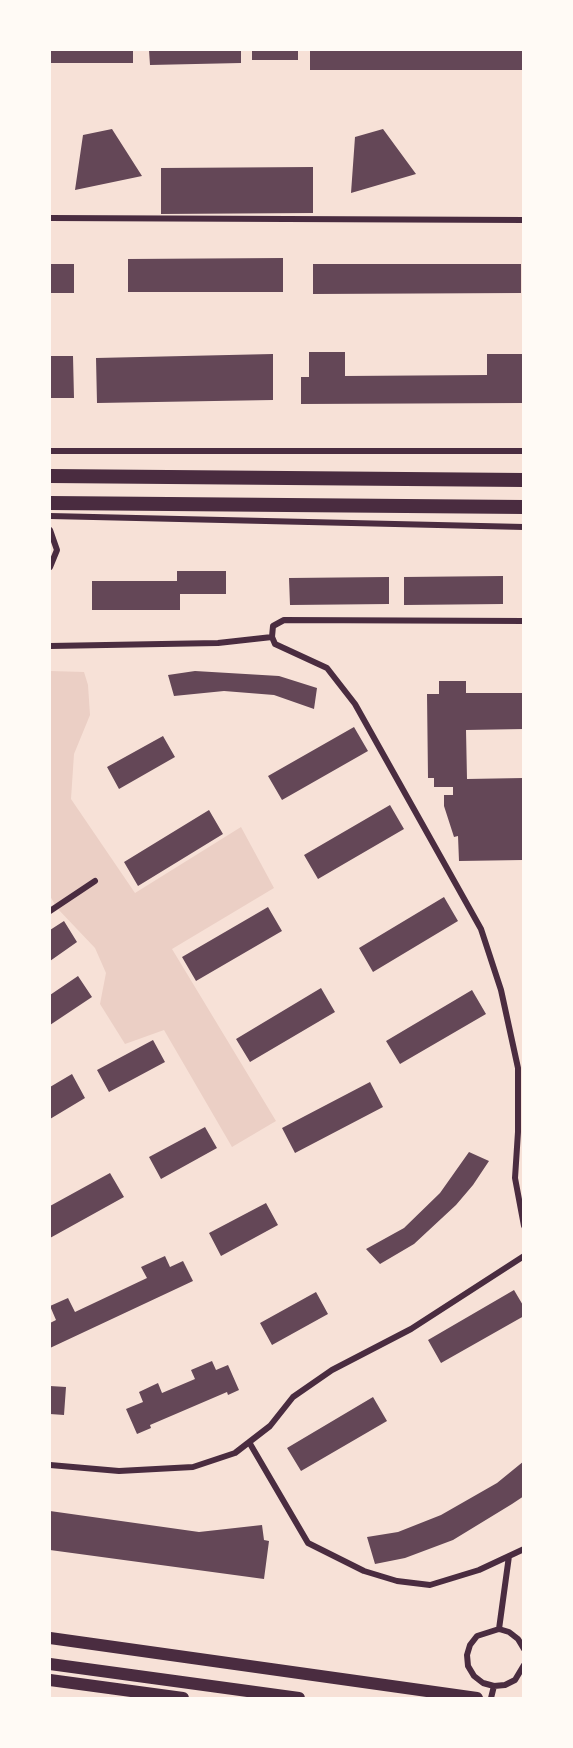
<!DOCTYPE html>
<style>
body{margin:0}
#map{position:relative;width:573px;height:1748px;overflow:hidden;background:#f7e1d7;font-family:Figtree,sans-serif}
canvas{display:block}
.frame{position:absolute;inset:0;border:51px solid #fffaf5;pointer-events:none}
</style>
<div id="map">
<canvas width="573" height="1748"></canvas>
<div class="frame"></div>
</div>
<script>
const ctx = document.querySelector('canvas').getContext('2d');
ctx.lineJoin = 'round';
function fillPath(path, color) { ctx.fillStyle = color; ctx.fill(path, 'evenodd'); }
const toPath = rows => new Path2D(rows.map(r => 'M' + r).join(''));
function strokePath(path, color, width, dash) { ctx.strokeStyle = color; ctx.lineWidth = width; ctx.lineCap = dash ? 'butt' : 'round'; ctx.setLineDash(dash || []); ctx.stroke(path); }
fillPath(toPath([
 [50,671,84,672,88,685,90,715,74,754,71,799,135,893,241,827,274,888,172,949,276,1121,232,1147,164,1030,125,1044,100,1004,106,973,95,948,57,908,50,896]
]), '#ebcfc5');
fillPath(toPath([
 [50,50,133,50,133,63,50,63],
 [149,50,241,50,241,63,150,65],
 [252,50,298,50,298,60,252,60],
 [310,50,524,50,524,70,310,70],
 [112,129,142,176,75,190,83,135],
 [383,129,416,174,351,193,355,137],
 [313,167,313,213,161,214,161,168],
 [283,258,283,292,128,292,128,259],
 [50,264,74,264,74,293,50,293],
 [313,264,521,264,521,293,313,294],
 [309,352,345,352,345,376,487,375,487,354,524,354,524,403,301,404,301,377,309,377],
 [273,354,273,400,97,403,96,358],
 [50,356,73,356,74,398,50,398],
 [177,571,226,571,226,594,180,594,180,610,92,610,92,581,177,581],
 [503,576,503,604,404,605,404,577],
 [389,577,389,604,290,605,289,578],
 [195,671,279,676,317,688,314,709,274,695,224,691,174,696,168,675],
 [439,681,466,681,466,693,524,693,524,729,466,730,467,779,524,778,523,860,459,861,458,836,454,837,444,806,444,795,453,795,453,787,434,787,434,778,428,778,427,694,439,694],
 [354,727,368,751,282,800,268,776],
 [163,736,175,757,119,789,107,767],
 [390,805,404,829,318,879,304,855],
 [209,810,223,834,138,886,124,862],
 [444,897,458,921,373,972,359,948],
 [268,907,282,931,196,981,182,957],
 [64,921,77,942,50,961,50,930],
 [78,976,92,997,50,1025,50,995],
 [321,988,335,1012,250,1062,236,1039],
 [472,990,486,1014,400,1064,386,1041],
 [153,1040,165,1062,109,1092,97,1070],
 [72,1074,85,1098,50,1119,50,1087],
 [370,1082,383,1107,295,1153,282,1128],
 [205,1127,217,1148,161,1179,149,1157],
 [469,1152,489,1161,473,1185,456,1205,414,1244,380,1264,366,1249,404,1228,440,1193],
 [110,1173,124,1197,50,1238,50,1206],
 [266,1203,278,1225,221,1256,209,1233],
 [165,1256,170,1267,183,1261,193,1281,50,1348,50,1323,56,1320,50,1306,68,1298,75,1312,147,1278,141,1267],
 [514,1290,524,1307,524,1316,441,1363,428,1340],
 [316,1292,328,1314,272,1345,260,1323],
 [212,1361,216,1370,228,1365,239,1390,228,1395,227,1392,150,1425,151,1428,137,1434,126,1409,143,1402,139,1392,158,1383,162,1393,195,1379,191,1370],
 [50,1386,66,1387,64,1415,50,1414],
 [373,1397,387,1421,301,1471,287,1448],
 [524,1461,524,1496,512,1504,453,1540,405,1558,375,1564,367,1537,398,1532,441,1515,497,1483],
 [50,1511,199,1532,262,1525,264,1540,269,1541,264,1579,50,1550]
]), '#644757');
strokePath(toPath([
 [50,218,524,220],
 [50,451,524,451],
 [50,516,524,527],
 [50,530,57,550,50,567],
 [524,621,284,620,273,626,272,637,275,644,327,668,355,704,481,929,501,990,518,1068,518,1132,515,1178,524,1226],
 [50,646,218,643,272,637],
 [50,911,95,881],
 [249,1442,308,1543,364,1571,397,1581,430,1585,479,1570,524,1549],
 [50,1465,119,1471,193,1467,235,1453,270,1426,293,1397,332,1370,411,1329,524,1256],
 [499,1629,509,1556],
 [524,1649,518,1639,509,1632,499,1629,477,1636,470,1645,467,1655,468,1666,474,1676,483,1683,494,1686,505,1685,515,1680,524,1665],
 [491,1698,494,1686]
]), '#4a2c40', 6);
strokePath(toPath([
 [50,1638,477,1698],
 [50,1664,299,1698],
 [50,1680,183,1698]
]), '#4a2c40', 12);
strokePath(toPath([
 [50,476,524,480],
 [50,503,524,507]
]), '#4a2c40', 14);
</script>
